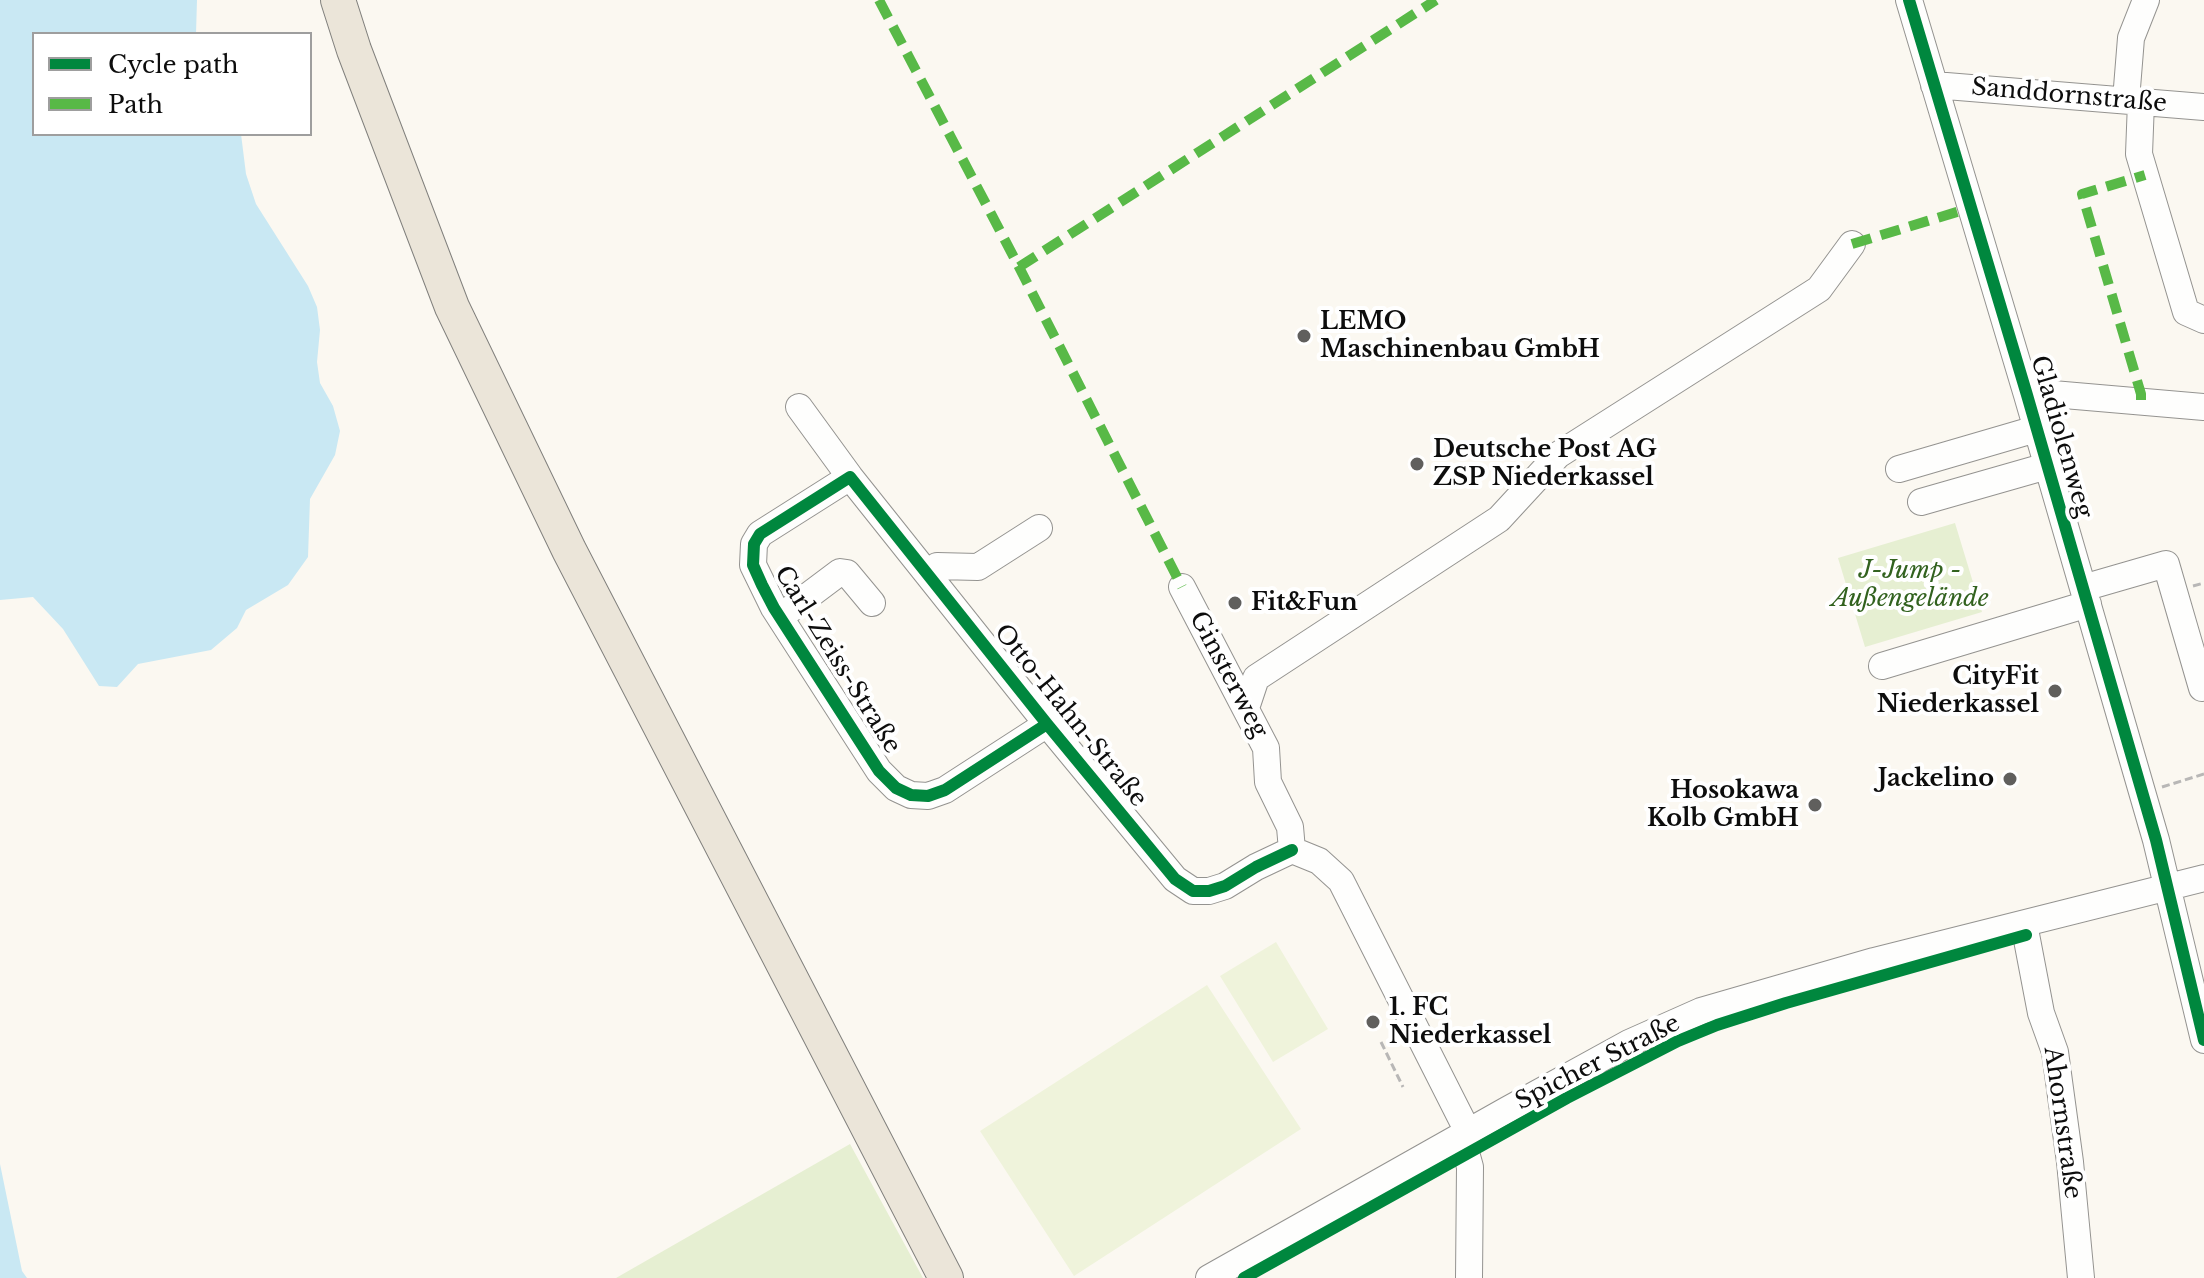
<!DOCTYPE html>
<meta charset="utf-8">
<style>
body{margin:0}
#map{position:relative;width:2204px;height:1278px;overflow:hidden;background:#fbf8f1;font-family:"Libre Baskerville",serif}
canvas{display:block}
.legend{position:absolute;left:32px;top:32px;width:280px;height:104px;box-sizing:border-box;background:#fff;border:2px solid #9e9e9e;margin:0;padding:10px 14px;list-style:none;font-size:24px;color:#0d0d0d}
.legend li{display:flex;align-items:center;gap:16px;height:40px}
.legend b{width:40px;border:2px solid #9e9e9e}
</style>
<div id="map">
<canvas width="2204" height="1278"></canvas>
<ul class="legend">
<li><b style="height:10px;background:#00873e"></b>Cycle path</li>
<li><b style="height:10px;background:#58b947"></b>Path</li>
</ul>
</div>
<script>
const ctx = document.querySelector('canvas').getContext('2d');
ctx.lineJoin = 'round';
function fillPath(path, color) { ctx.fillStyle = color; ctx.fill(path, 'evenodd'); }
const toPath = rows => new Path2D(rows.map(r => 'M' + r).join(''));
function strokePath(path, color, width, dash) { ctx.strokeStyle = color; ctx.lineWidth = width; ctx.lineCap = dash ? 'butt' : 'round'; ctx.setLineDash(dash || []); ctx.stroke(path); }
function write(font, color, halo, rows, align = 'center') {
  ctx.font = font + ' "Libre Baskerville",serif'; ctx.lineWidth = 8; ctx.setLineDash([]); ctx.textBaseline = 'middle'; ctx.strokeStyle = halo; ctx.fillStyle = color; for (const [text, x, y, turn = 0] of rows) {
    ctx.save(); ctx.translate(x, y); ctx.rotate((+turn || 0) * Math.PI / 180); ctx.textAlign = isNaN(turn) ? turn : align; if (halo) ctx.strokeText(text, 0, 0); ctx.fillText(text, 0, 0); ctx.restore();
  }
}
fillPath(toPath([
 [1955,523,1982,612,1865,647,1838,558],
 [850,1144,923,1278,616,1278]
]), '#e6efd2');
fillPath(toPath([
 [1276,942,1328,1029,1273,1062,1220,976],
 [1207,985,1301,1129,1074,1276,980,1131]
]), '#eff3db');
fillPath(toPath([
 [0,0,197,0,196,34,34,34,34,134,241,134,246,174,256,204,308,286,317,307,320,330,317,362,320,383,333,406,340,431,335,455,310,499,308,557,288,585,246,610,237,628,211,650,138,664,117,687,99,686,63,629,33,597,0,600],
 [0,1164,22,1271,27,1278,0,1278]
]), '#c9e8f3');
const minor = toPath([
 [1909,0,2027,395,2156,840,2204,1040],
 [1934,85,2204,107],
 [2126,100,2131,38,2146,0],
 [2141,102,2139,154,2186,312,2204,320],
 [2027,395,2041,393,2204,407],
 [799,407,850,477,1047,724,1175,879,1193,891,1209,891,1225,886,1256,867,1292,850],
 [1899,469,2036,429],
 [850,477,760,534,754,544,753,565,774,608,879,771,896,788,911,795,928,796,945,790,1047,724],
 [1921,502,2047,466],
 [928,574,937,566,978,567,1039,528],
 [1182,587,1266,748,1268,782,1290,827,1292,850],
 [2083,588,2166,564,2202,688],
 [780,617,840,572,847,573,872,603],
 [1882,666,2088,604],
 [1246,708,1256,678,1499,519,1558,455,1819,289,1852,244],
 [1292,850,1319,861,1341,881,1468,1132,1465,1149,1470,1167,1469,1278],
 [2024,924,2041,1013,2055,1052,2070,1162,2081,1278],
 [1209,1278,1507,1110,1629,1043,1701,1011,1874,961,2204,878]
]);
const major = toPath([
 [338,0,354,50,452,307,569,550,946,1278]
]);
strokePath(minor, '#949390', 28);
strokePath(major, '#81807d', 36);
strokePath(toPath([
 [2193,586,2204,583],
 [2162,787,2204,774],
 [1381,1042,1403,1087]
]), '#b8b7b6', 3, [8, 4]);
strokePath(minor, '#fefefd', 26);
strokePath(major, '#ebe5d9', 34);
strokePath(toPath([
 [879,0,1019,267,1182,587],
 [1852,244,1970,208],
 [1019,267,1436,0],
 [2141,400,2141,394,2082,194,2145,175]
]), '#58b947', 10, [20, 10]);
strokePath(toPath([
 [1909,0,2027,395,2156,840,2204,1040],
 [1047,724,945,790,928,796,911,795,896,788,879,771,774,608,762,585,753,565,754,544,760,534,850,477,1047,724,1175,879,1193,891,1209,891,1225,886,1256,867,1292,850],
 [1244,1278,1567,1098,1678,1041,1717,1025,1786,1003,2026,935]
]), '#00873e', 12);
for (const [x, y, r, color] of [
 [1304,336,8,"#605f5d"],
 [1417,464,8,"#605f5d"],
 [1235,603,8,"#605f5d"],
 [2055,691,8,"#605f5d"],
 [2010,779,8,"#605f5d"],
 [1815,805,8,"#605f5d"],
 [1373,1022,8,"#605f5d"]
]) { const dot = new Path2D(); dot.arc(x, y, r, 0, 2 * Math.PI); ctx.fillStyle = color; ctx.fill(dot); strokePath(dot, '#fff', 3); }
write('24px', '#0d0d0d', '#fff', [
 ["Sanddornstraße",2069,96,5],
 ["Gladiolenweg",2061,437,74],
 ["Carl-Zeiss-Straße",837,660,58],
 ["Ginsterweg",1228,675,62],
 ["Otto-Hahn-Straße",1070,716,51],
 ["Spicher Straße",1598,1063,-27],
 ["Ahornstraße",2062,1123,82]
]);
write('bold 24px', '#0d0d0d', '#fff', [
 ["LEMO",1320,322],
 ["Maschinenbau GmbH",1320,350],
 ["Deutsche Post AG",1433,450],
 ["ZSP Niederkassel",1433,478],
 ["Fit&Fun",1251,603],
 ["CityFit",2039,677,"right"],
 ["Niederkassel",2039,705,"right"],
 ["Jackelino",1994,779,"right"],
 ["Hosokawa",1799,791,"right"],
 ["Kolb GmbH",1799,819,"right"],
 ["1. FC",1389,1008],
 ["Niederkassel",1389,1036]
], 'left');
write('italic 24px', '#32621f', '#fff', [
 ["J-Jump -",1910,571],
 ["Außengelände",1910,599]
]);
</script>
